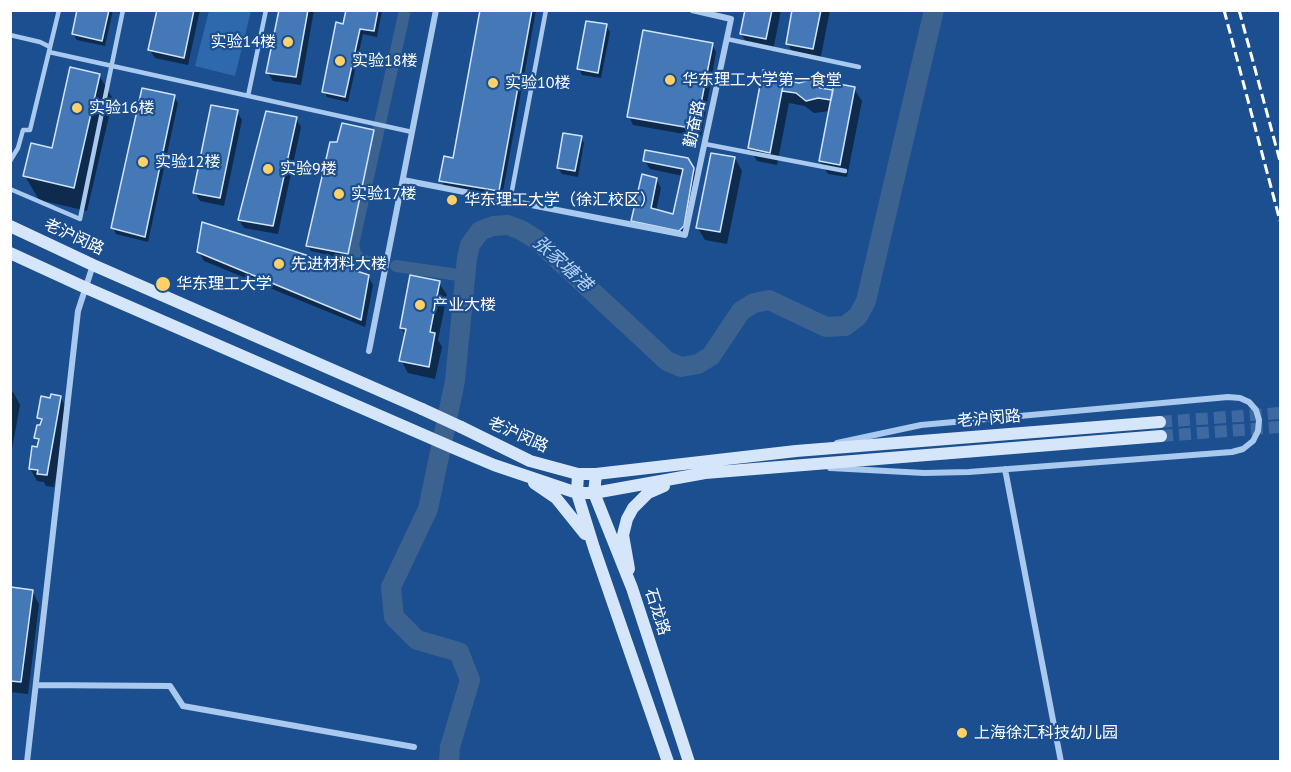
<!DOCTYPE html>
<meta charset="utf-8">
<style>
body{margin:0}
#map{position:relative;width:1291px;height:772px;overflow:hidden;background:#1b4f8f;font-family:"PT Sans",sans-serif}
canvas{display:block}
.frame{position:absolute;inset:0;border:12px solid #fff;pointer-events:none}
</style>
<div id="map">
<canvas width="1291" height="772"></canvas>
<div class="frame"></div>
</div>
<script>
const ctx = document.querySelector('canvas').getContext('2d');
ctx.lineJoin = 'round';
function fillPath(path, color) { ctx.fillStyle = color; ctx.fill(path, 'evenodd'); }
const toPath = rows => new Path2D(rows.map(r => 'M' + r).join(''));
function strokePath(path, color, width, dash) { ctx.strokeStyle = color; ctx.lineWidth = width; ctx.lineCap = dash ? 'butt' : 'round'; ctx.setLineDash(dash || []); ctx.stroke(path); }
function write(font, color, halo, rows, align = 'center') {
  ctx.font = font + ' "PT Sans","Noto Sans SC",sans-serif'; ctx.lineWidth = 4.5; ctx.setLineDash([]); ctx.textBaseline = 'middle'; ctx.strokeStyle = halo; ctx.fillStyle = color; for (const [text, x, y, turn = 0] of rows) {
    ctx.save(); ctx.translate(x, y); ctx.rotate((+turn || 0) * Math.PI / 180); ctx.textAlign = isNaN(turn) ? turn : align; if (halo) ctx.strokeText(text, 0, 0); ctx.fillText(text, 0, 0); ctx.restore();
  }
}
fillPath(toPath([
 [209,11,251,11,235,76,195,66]
]), '#2e69ad');
fillPath(toPath([
 [78,10,113,10,105,46,77,40,73,34],
 [158,10,200,10,188,65,155,58,150,50],
 [281,10,314,10,301,85,273,81,268,73],
 [348,10,382,10,377,37,363,34,348,102,327,97,324,91],
 [481,10,536,10,502,197,444,186,441,180,454,159],
 [746,10,781,10,773,51,749,46,741,34],
 [794,10,830,10,820,61,795,56,787,43],
 [606,26,610,32,601,78,582,75,579,69],
 [712,44,716,52,701,137,633,125,629,116],
 [99,75,113,99,87,211,39,200,25,176,53,150],
 [784,76,787,82,820,89,834,91,854,89,862,101,847,177,828,174,820,161,830,111,814,113,805,106,789,103,777,165,757,161,749,148],
 [174,97,178,103,148,242,116,234,113,228],
 [237,112,242,120,224,206,200,201,195,193],
 [296,119,301,127,278,234,244,228,239,220],
 [373,132,377,138,351,260,311,251,307,245,338,144],
 [581,137,584,143,578,177,562,174,558,168],
 [735,158,742,171,727,244,705,240,697,227],
 [687,159,698,178,688,235,684,238,638,229,633,221,656,179,661,188,656,211,675,216,683,176,650,169,645,161],
 [199,252,368,276,373,285,365,327,204,261],
 [439,283,447,295,438,340,442,347,435,379,408,373,401,360,406,336,401,328],
 [10,392,13,392,20,405,10,460],
 [61,398,68,410,54,487,46,486,44,482,37,481,30,468,38,449,39,444,36,438,42,424,39,418,52,400],
 [12,589,32,591,39,604,28,694,10,692,10,605]
]), '#0007');
strokePath(toPath([
 [376,263,366,262,356,256,353,245,405,10],
 [396,266,465,276]
]), '#3c6290', 12);
strokePath(toPath([
 [449,762,450,747,470,680,459,652,417,640,394,617,391,587,428,509,455,381,467,258,470,245,480,231,493,226,508,225,521,230,537,240,667,361,681,367,698,364,711,356,741,311,754,303,769,300,826,327,845,326,858,316,866,301,934,10]
]), '#3c6290', 20);
const building = toPath([
 [77,10,109,10,102,41,72,34,77,10],
 [157,10,194,10,184,58,148,50,157,10],
 [279,10,308,10,296,77,266,73,279,10],
 [346,10,378,10,374,31,360,29,345,97,322,92,336,22,343,24,346,10],
 [480,10,532,10,499,191,439,181,444,156,453,158,480,10],
 [745,10,772,10,766,39,740,34,745,10],
 [792,10,821,10,813,49,786,44,792,10],
 [586,21,607,24,598,73,577,69,586,21],
 [643,30,713,43,696,129,627,117,643,30],
 [70,67,100,74,74,188,23,176,31,143,52,148,70,67],
 [763,70,785,75,770,153,748,148,763,70],
 [784,80,799,83,810,80,820,88,833,90,831,100,818,98,806,101,796,93,782,91,784,80],
 [834,83,855,87,840,165,819,161,834,83],
 [142,88,175,95,145,237,111,228,142,88],
 [211,105,238,110,220,198,193,193,211,105],
 [266,111,297,117,273,226,238,220,266,111],
 [342,123,374,130,348,254,306,246,330,142,337,142,342,123],
 [563,133,582,136,575,171,557,168,563,133],
 [645,150,688,158,694,168,684,226,679,231,631,221,642,174,657,178,651,208,673,214,683,169,643,161,645,150],
 [711,153,735,157,720,232,696,228,711,153],
 [202,222,369,275,361,320,197,252,202,222],
 [410,275,440,281,430,332,435,333,429,367,399,361,406,329,400,328,410,275],
 [51,394,61,396,47,475,37,474,38,470,29,469,32,446,37,447,39,439,34,438,37,425,40,425,42,419,37,418,41,396,50,398,51,394],
 [11,587,33,590,21,682,10,681,11,587]
]);
fillPath(building, '#4478b7');
strokePath(building, '#cfe3fa', 1.5);
strokePath(toPath([
 [1160,422,1280,413],
 [1161,436,1280,427]
]), '#3d69a0', 12, [12, 6]);
strokePath(toPath([
 [10,35,40,42,50,47],
 [727,39,859,67],
 [49,52,412,132],
 [248,96,266,10],
 [705,144,845,171],
 [10,161,18,148,23,130,30,130,59,10],
 [10,189,80,219,123,10],
 [510,201,546,10]
]), '#a9c9ee', 4.5);
strokePath(toPath([
 [403,180,685,235,731,19,692,10],
 [369,351,436,10],
 [830,468,924,473,969,472,1232,452,1243,449,1253,441,1258,431,1259,420,1256,410,1249,402,1240,398,1228,397,921,425,837,443],
 [1005,469,1061,762],
 [36,685,170,686,183,706,414,747],
 [27,762,78,311,93,265]
]), '#a9c9ee', 6);
strokePath(toPath([
 [10,226,93,265,422,409],
 [10,253,84,287,456,449,494,465,577,493,594,493,705,473,1161,436],
 [461,427,530,461,578,474,596,474,796,451,1160,422],
 [578,474,577,493,594,548,668,762],
 [596,474,594,493,632,588,689,762],
 [534,483,556,498,585,534],
 [629,569,623,535,627,519,633,508,648,493,664,486]
]), '#d6e6fa', 12);
strokePath(toPath([
 [1224,10,1280,221],
 [1239,10,1280,161]
]), '#fff', 3, [10, 4.5]);
strokePath(toPath([
 [422,409,461,427]
]), '#d6e6fa', 12);
for (const [x, y, r, color] of [
 [288,42,6,"#ffd166"],
 [340,61,6,"#ffd166"],
 [670,80,6,"#ffd166"],
 [493,83,6,"#ffd166"],
 [77,108,6,"#ffd166"],
 [143,162,6,"#ffd166"],
 [268,169,6,"#ffd166"],
 [339,194,6,"#ffd166"],
 [452,200,6,"#ffd166"],
 [279,264,6,"#ffd166"],
 [163,284,8,"#ffd166"],
 [420,305,6,"#ffd166"],
 [962,733,6,"#ffd166"]
]) { const dot = new Path2D(); dot.arc(x, y, r, 0, 2 * Math.PI); ctx.fillStyle = color; ctx.fill(dot); strokePath(dot, '#1b4f8f', 2); }
write('16px', '#fff', '#1b4f8f', [
 ["实验14楼",276,42,"right"],
 ["实验18楼",352,61],
 ["华东理工大学第一食堂",682,80],
 ["实验10楼",505,83],
 ["实验16楼",89,108],
 ["实验12楼",155,162],
 ["实验9楼",280,169],
 ["实验17楼",351,194],
 ["华东理工大学（徐汇校区）",464,200],
 ["先进材料大楼",291,264],
 ["华东理工大学",176,284],
 ["产业大楼",432,305],
 ["上海徐汇科技幼儿园",974,733]
], 'left');
write('16px', '#fff', '#1b4f8f', [
 ["勤奋路",695,124,-78],
 ["老沪闵路",74,237,25],
 ["老沪闵路",989,419,-5],
 ["老沪闵路",518,435,24],
 ["石龙路",657,612,72]
]);
write('italic 18px', '#b5d3f5', '#1b4f8f', [
 ["张家塘港",562,264,42]
]);
</script>
